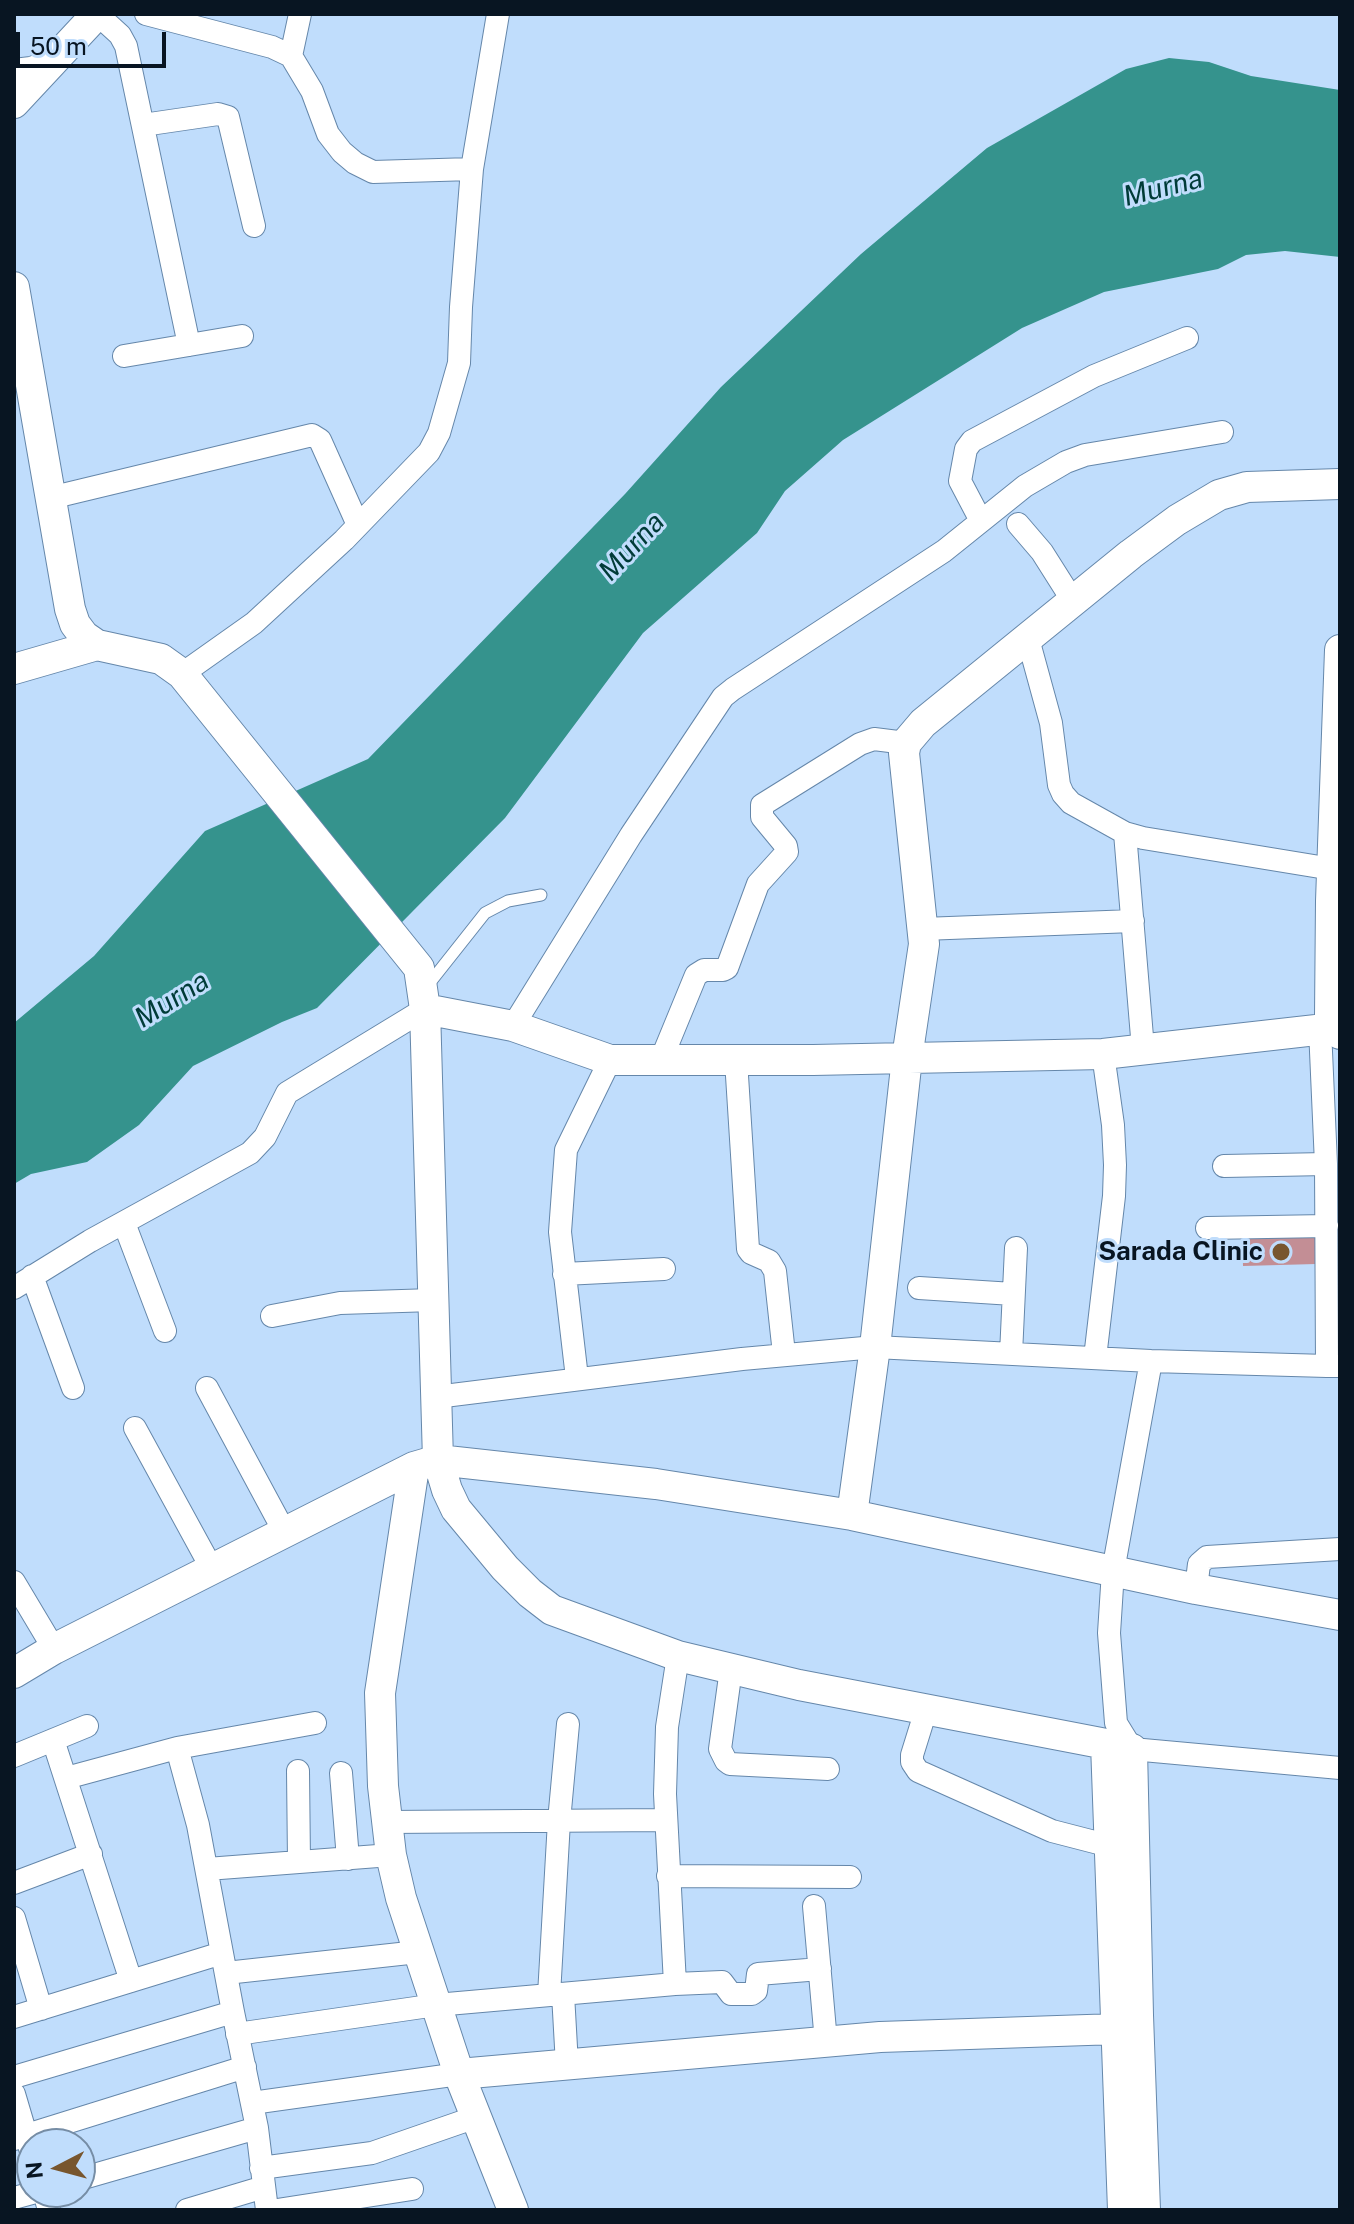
<!DOCTYPE html>
<style>
body{margin:0}
#map{position:relative;width:1354px;height:2224px;overflow:hidden;background:#c0ddfc;font-family:"Public Sans",sans-serif}
canvas{display:block}
.frame{position:absolute;inset:0;border:16px solid #081522;pointer-events:none}
.north{position:absolute;left:16px;top:2128px;width:80px;height:80px;box-sizing:border-box;background:#c0ddfc;border:2px solid #768da5;border-radius:50%;rotate:264deg;font-size:22px;font-weight:700;line-height:32px;text-align:center;color:#081522}
.north::after{content:'';display:block;margin:auto;width:28px;height:36px;background:#78562e;clip-path:polygon(50% 0,100% 100%,50% 72%,0 100%)}
.scale{position:absolute;left:16px;top:32px;width:150px;height:36px;box-sizing:border-box;border:4px solid #081522;border-top:0;padding-left:10px;font-size:24px;line-height:28px;white-space:nowrap;color:#081522;-webkit-text-stroke:6px #c0ddfc;paint-order:stroke}
</style>
<div id="map">
<canvas width="1354" height="2224"></canvas>
<div class="frame"></div>
<div class="north">N</div>
<div class="scale">50 m</div>
</div>
<script>
const ctx = document.querySelector('canvas').getContext('2d');
ctx.lineJoin = 'round';
function fillPath(path, color) { ctx.fillStyle = color; ctx.fill(path, 'evenodd'); }
const toPath = rows => new Path2D(rows.map(r => 'M' + r).join(''));
function strokePath(path, color, width, dash) { ctx.strokeStyle = color; ctx.lineWidth = width; ctx.lineCap = dash ? 'butt' : 'round'; ctx.setLineDash(dash || []); ctx.stroke(path); }
function write(font, color, halo, rows, align = 'center') {
  ctx.font = font + ' "Public Sans",sans-serif'; ctx.lineWidth = 6; ctx.setLineDash([]); ctx.textBaseline = 'middle'; ctx.strokeStyle = halo; ctx.fillStyle = color; for (const [text, x, y, turn = 0] of rows) {
    ctx.save(); ctx.translate(x, y); ctx.rotate((+turn || 0) * Math.PI / 180); ctx.textAlign = isNaN(turn) ? turn : align; if (halo) ctx.strokeText(text, 0, 0); ctx.fillText(text, 0, 0); ctx.restore();
  }
}
fillPath(toPath([
 [1169,58,1209,62,1251,76,1340,90,1340,257,1285,251,1246,255,1218,269,1104,292,1022,328,843,440,785,491,757,533,643,633,505,818,317,1008,282,1022,193,1066,139,1125,87,1162,31,1174,14,1184,14,1023,94,956,205,831,368,759,625,494,721,387,861,254,987,148,1126,69]
]), '#35938d');
fillPath(toPath([
 [1315,1229,1316,1264,1243,1266,1242,1231]
]), '#c38e95');
const lane = toPath([
 [428,985,485,913,508,901,541,895]
]);
const street = toPath([
 [97,14,120,35,126,46,189,345],
 [146,14,272,47,291,56,312,91,328,134,342,152,355,163,373,172,472,169],
 [291,56,300,14],
 [14,70,31,68,51,61],
 [143,125,218,114,228,117,254,226],
 [124,356,242,336],
 [50,498,312,435,320,440,358,525],
 [981,521,960,481,966,449,972,441,1094,376,1187,338],
 [1018,524,1042,552,1073,601],
 [1028,639,1051,723,1059,785,1063,794,1071,803,1125,833,1143,838,1332,869],
 [182,674,254,623,344,540,429,452,439,433,459,363,461,307,472,169,498,14],
 [1125,833,1143,1049],
 [923,929,1133,921],
 [513,1026,631,835,723,697,733,689,944,551,1025,486,1066,462,1085,455,1222,432],
 [1320,1029,1326,1164,1327,1366,1339,1366],
 [661,1060,696,975,704,970,723,970,727,968,758,884,787,852,786,846,762,817,762,805,860,744,874,739,906,743],
 [736,1060,748,1249,751,1253,769,1261,775,1271,784,1354],
 [1224,1166,1326,1164],
 [124,1223,165,1331],
 [1207,1228,1327,1226],
 [564,1274,664,1269],
 [32,1276,73,1388],
 [14,1288,90,1241,250,1153,265,1137,287,1093,425,1009],
 [919,1288,1013,1294],
 [272,1316,340,1303,433,1300],
 [1011,1354,1016,1248],
 [1095,1358,1114,1196,1115,1165,1113,1125,1103,1054],
 [1151,1361,1113,1571,1109,1633,1116,1723,1132,1749,1340,1768],
 [577,1378,560,1232,566,1150,610,1060],
 [207,1388,285,1533],
 [436,1397,742,1359,875,1347,1151,1361,1327,1366],
 [135,1428,212,1569],
 [14,1582,54,1649],
 [1196,1589,1199,1564,1207,1557,1340,1549],
 [731,1669,720,1749,726,1761,730,1764,828,1769],
 [926,1710,912,1755,912,1762,918,1771,1052,1831,1110,1846],
 [53,1740,131,1981],
 [177,1748,198,1825,233,2012],
 [14,1756,87,1726],
 [298,1771,299,1862],
 [341,1773,348,1859],
 [66,1778,177,1748,315,1723],
 [387,1822,666,1820],
 [207,1869,391,1855],
 [668,1876,850,1877],
 [14,1883,91,1854],
 [814,1906,826,2042],
 [14,1918,41,2009],
 [226,1973,418,1952],
 [675,1984,665,1794,667,1727,678,1656],
 [563,1994,567,2065],
 [549,1995,559,1821,568,1724],
 [14,2017,222,1953],
 [237,2034,436,2005,675,1984,722,1982,731,1994,752,1994,756,1991,758,1974,820,1969],
 [14,2077,233,2012,257,2128,267,2210],
 [14,2094,32,2155],
 [252,2103,459,2074],
 [14,2139,245,2067],
 [261,2168,372,2153,476,2117],
 [80,2179,257,2128],
 [44,2192,49,2210],
 [14,2198,36,2192],
 [187,2210,264,2187],
 [277,2210,412,2189]
]);
const secondary = toPath([
 [14,103,97,14],
 [14,287,70,609,75,624,84,636,97,645,161,659,182,674,419,968,425,1009,438,1460,447,1490,456,1509,505,1568,530,1593,552,1610,678,1656,799,1685,1132,1749,1138,2015,1145,2210],
 [1340,650,1331,901,1330,1016,1334,1028,1340,1034],
 [14,669,97,645],
 [425,1009,513,1026,610,1060,813,1060,1103,1054,1334,1028],
 [414,1467,380,1693,383,1786,391,1855,401,1898,459,2074,513,2210],
 [852,1515,875,1347,907,1058,924,944,904,753,906,743,923,723,1131,554,1177,520,1219,495,1247,487,1340,484],
 [14,1673,54,1649,414,1467,438,1460,656,1484,852,1515,1196,1589,1340,1615],
 [1106,1744,1123,2210],
 [459,2074,880,2037,1117,2029]
]);
strokePath(lane, '#6587aa', 13);
strokePath(street, '#6587aa', 24);
strokePath(secondary, '#6587aa', 32);
strokePath(lane, '#fff', 11);
strokePath(street, '#fff', 22);
strokePath(secondary, '#fff', 30);
for (const [x, y, r, color] of [
 [1281,1252,10,"#78562e"]
]) { const dot = new Path2D(); dot.arc(x, y, r, 0, 2 * Math.PI); ctx.fillStyle = color; ctx.fill(dot); strokePath(dot, '#c0ddfc', 3); }
write('bold 26px', '#081522', '#c0ddfc', [
 ["Sarada Clinic",1263,1252]
], 'right');
write('italic 28px', '#003b38', '#c0ddfc', [
 ["Murna",1163,188,-14],
 ["Murna",632,547,-47],
 ["Murna",172,1000,-32]
]);
</script>
